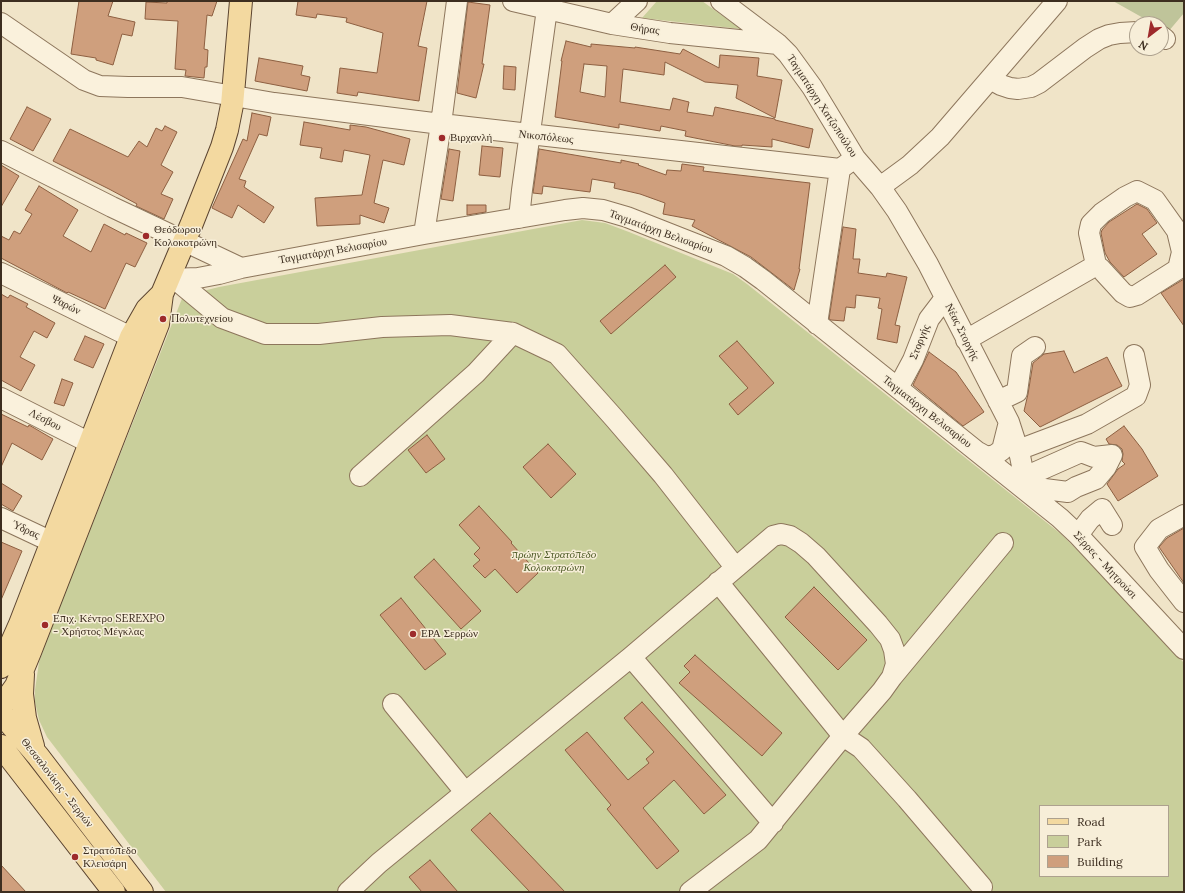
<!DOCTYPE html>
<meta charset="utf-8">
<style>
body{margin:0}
#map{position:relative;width:1185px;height:893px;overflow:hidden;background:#f0e4c8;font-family:Lora,serif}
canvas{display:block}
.frame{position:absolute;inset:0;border:2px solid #3d2e20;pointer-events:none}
.legend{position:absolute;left:1039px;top:805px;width:130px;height:72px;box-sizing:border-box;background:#f7eed8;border:1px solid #ada18e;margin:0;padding:5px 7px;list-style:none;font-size:12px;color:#3d2e20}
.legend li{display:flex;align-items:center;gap:8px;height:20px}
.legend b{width:20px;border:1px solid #ada18e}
.north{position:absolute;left:1129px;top:16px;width:40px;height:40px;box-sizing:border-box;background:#f7eed8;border:1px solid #ada18e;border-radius:50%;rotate:211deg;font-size:11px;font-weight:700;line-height:16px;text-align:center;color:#3d2e20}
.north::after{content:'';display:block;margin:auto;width:14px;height:18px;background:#9e2a2b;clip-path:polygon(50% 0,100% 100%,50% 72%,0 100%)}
</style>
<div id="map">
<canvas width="1185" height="893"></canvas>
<div class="frame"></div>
<ul class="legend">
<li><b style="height:5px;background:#f3d9a0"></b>Road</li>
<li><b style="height:11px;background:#c9cf9b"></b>Park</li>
<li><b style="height:11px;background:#cf9f7d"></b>Building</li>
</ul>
<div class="north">N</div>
</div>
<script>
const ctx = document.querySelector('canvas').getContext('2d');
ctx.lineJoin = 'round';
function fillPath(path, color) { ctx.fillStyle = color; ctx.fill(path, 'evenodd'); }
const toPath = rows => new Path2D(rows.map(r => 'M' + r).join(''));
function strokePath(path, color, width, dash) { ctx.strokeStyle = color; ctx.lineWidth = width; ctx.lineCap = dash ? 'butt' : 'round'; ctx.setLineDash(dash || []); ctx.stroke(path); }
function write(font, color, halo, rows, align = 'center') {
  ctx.font = font + ' Lora,serif'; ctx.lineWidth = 3; ctx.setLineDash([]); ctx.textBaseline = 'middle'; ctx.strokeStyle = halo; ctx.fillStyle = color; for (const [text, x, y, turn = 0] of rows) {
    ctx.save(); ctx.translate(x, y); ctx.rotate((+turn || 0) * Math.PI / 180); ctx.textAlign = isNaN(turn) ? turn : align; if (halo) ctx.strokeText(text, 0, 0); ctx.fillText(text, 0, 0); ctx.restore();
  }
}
fillPath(toPath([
 [657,1,702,1,741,29,642,18],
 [582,220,605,223,629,232,733,274,747,284,1061,534,1109,581,1184,663,1184,892,166,892,47,737,39,720,35,702,35,690,39,662,50,631,183,296,219,287],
 [1040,806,1168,806,1168,876,1040,876]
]), '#c9cf9b');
fillPath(toPath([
 [1113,1,1184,1,1184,13,1168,32,1161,28,1161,24,1154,24]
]), '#bfc49a');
const building = toPath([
 [79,1,113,1,108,16,135,22,132,36,122,34,113,65,96,60,96,58,71,54,79,1],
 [167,1,217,1,212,16,207,15,204,49,208,50,207,67,205,67,204,78,185,76,186,70,175,69,178,21,145,19,146,2,167,3,167,1],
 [298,1,427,1,418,46,427,48,419,101,358,92,357,96,337,93,340,68,377,73,383,33,346,22,347,18,317,14,316,18,296,15,298,1],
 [468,2,490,5,482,64,484,64,476,98,457,93,468,2],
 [566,41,591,47,591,44,635,48,635,47,680,54,683,49,719,68,720,55,759,58,757,76,782,80,775,118,736,98,738,85,705,82,665,62,664,75,623,69,620,102,670,110,673,98,689,102,687,112,713,116,715,107,775,119,775,120,813,129,809,148,772,139,772,147,742,145,742,146,735,146,685,136,686,131,661,126,660,131,619,124,619,128,555,117,562,61,561,61,566,41],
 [584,64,607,66,605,97,580,92,584,64],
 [259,58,303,66,301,75,310,77,307,91,255,81,259,58],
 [504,66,516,67,515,90,503,89,504,66],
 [27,107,51,119,33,151,10,139,27,107],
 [252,113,271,117,267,136,259,134,239,179,246,181,244,187,274,207,264,223,238,205,232,218,212,208,243,139,247,141,252,113],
 [304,122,350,130,350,125,366,127,410,139,404,165,383,160,374,203,389,208,384,223,360,215,360,224,317,226,315,198,362,195,370,155,344,150,342,162,320,158,322,148,300,145,304,122],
 [165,126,177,132,161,165,173,172,161,194,173,199,164,219,136,206,137,204,109,189,53,161,70,129,128,157,139,141,147,147,156,128,162,131,165,126],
 [482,146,503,148,500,177,479,175,482,146],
 [449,149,460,151,453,201,441,199,449,149],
 [539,149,621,163,621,160,639,164,638,165,666,175,667,170,681,171,682,164,704,167,703,171,810,183,799,269,800,269,794,290,751,257,692,226,695,220,663,214,665,203,640,194,614,188,615,183,592,179,590,192,543,186,542,194,533,193,539,149],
 [1,165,19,176,1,207,1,165],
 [39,186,78,210,63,236,91,252,104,224,125,235,126,233,147,243,135,267,126,263,105,309,68,292,67,293,1,258,1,236,9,240,14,231,20,234,32,214,25,210,39,186],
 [1137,204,1147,209,1157,223,1142,234,1157,254,1124,277,1110,262,1105,253,1101,233,1102,230,1109,222,1137,204],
 [467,205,486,205,486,212,467,215,467,205],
 [843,227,856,229,853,259,860,259,858,273,886,277,887,273,907,277,895,325,900,326,897,343,877,339,882,309,878,308,880,298,856,295,855,308,846,307,844,321,831,320,829,319,843,227],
 [665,265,676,277,611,334,600,321,665,265],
 [1184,279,1184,326,1161,293,1184,279],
 [1,294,8,298,10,295,28,304,26,307,55,323,47,338,34,331,20,357,35,365,21,391,1,380,1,294],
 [85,336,104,344,93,368,74,360,85,336],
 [737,341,774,383,738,415,729,404,748,388,719,356,737,341],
 [1064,351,1074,373,1107,357,1122,386,1040,427,1024,411,1028,394,1033,363,1044,354,1064,351],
 [929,352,956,372,984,412,963,426,913,385,929,352],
 [62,379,73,383,64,406,54,403,62,379],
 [1,414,28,427,29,425,53,439,42,460,12,443,1,467,1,414],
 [1124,426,1142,449,1158,476,1118,501,1107,484,1118,469,1125,464,1122,461,1123,454,1122,449,1117,445,1109,444,1106,439,1124,426],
 [427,435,445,459,426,473,408,450,427,435],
 [548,444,576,474,551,498,523,467,548,444],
 [1,483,22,496,13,511,1,504,1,483],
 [479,506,512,542,511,543,538,573,517,593,495,569,485,578,473,566,480,560,474,554,480,548,459,525,479,506],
 [1184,528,1184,583,1159,547,1167,538,1184,528],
 [1,542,22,551,1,600,1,542],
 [434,559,481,611,461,629,414,577,434,559],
 [814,587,867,640,838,670,785,617,814,587],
 [401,598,446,654,425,670,380,615,401,598],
 [695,655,782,733,762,756,679,683,690,672,684,666,695,655],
 [642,702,726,795,704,814,674,780,643,808,679,851,657,869,607,809,611,805,565,750,587,732,628,780,649,763,646,759,654,752,624,718,642,702],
 [490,813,565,892,530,892,471,830,490,813],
 [430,860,458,892,422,892,409,877,430,860],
 [1,865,26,892,1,892,1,865]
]);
fillPath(building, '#cf9f7d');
strokePath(building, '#8d5f41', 1);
const minor = toPath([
 [513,1,612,24,670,33,778,44],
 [721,1,778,44,788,54,812,87,855,158,880,187,897,211,928,264,1009,422,1020,456,1022,466,1021,486],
 [1,23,84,80,100,86,128,87,182,87,274,103,441,124,840,169,855,158],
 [612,24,637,1],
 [1161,36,1165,39],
 [990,79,1001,85,1010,88,1018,89,1031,87,1039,83,1085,48,1099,39,1109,35,1120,33,1137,32],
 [1,151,112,207,241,268,424,234,565,210,583,208,603,210,627,217,726,256,745,267,763,280,1060,518,1078,535,1184,649],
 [880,187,910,165,940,137,1057,1],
 [519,218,522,190,547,9],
 [424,234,441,124,457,1],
 [1,273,131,337],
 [168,279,198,278,219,274,241,268],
 [175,279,222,318,265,334,319,334,382,327,450,325,513,333],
 [817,324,840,169],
 [966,340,1093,267,1100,268,1123,293,1130,297,1137,295,1178,269,1182,252,1177,231,1155,200,1137,191,1125,197,1102,213,1091,224,1089,233,1095,260,1093,267],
 [898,388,913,360,929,319,945,298],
 [1,398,90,443],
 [998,401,1017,392,1022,356,1035,347],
 [1018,450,1087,424,1136,396,1140,385,1134,355],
 [978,452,987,457,995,455,1002,450,1009,422],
 [1081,452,1094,457,1112,455,1106,467,1096,479,1076,487,1068,492,1021,486,1036,472,1081,452],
 [360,476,476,373,513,333,557,354,614,418,663,475,735,567],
 [1184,515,1159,529,1145,547,1159,570,1184,602],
 [1,518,52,542],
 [1078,535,1090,519,1102,509,1112,525],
 [718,582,843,736,861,748,907,799,982,887],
 [631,657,773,823],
 [892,677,1003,543],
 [393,704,465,792],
 [348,892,379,863,631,657,773,536,781,534,790,536,801,543,816,556,878,624,890,639,894,650,896,664,892,677,882,691,843,736,758,840,690,892]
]);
const major = toPath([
 [1,667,20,624,131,337,147,309,162,294],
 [23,674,22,694,25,718,33,746],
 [1,707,16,686,30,652,158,324,162,294,192,223,222,147,227,130,232,105,241,1],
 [1,713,38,756,142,892],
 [1,746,114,892]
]);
strokePath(minor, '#8d765c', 22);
strokePath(major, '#5b4430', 24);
strokePath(minor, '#faf1dc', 20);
strokePath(major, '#f3d9a0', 22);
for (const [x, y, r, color] of [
 [442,138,4,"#9e2a2b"],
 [146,236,4,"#9e2a2b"],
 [163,319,4,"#9e2a2b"],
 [45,625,4,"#9e2a2b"],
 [413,634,4,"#9e2a2b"],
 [75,857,4,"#9e2a2b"]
]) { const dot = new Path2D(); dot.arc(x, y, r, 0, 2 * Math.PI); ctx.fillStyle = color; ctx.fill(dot); strokePath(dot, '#f7eed8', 1.5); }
write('11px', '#3d2e20', '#f7eed8', [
 ["Θήρας",645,29,8],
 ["Ταγματάρχη Χατζοπούλου",822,106,57],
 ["Νικοπόλεως",546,137,6],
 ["Ταγματάρχη Βελισαρίου",661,232,20],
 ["Ταγματάρχη Βελισαρίου",333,251,-10],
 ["Ψαρών",66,305,26],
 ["Νέας Στοργής",962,332,63],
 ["Στοργής",920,342,-68],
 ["Ταγματάρχη Βελισαρίου",927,412,38],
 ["Λέσβου",45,420,27],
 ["Ύδρας",26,530,25],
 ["Σέρρες - Μητρούσι",1105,565,47],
 ["Θεσσαλονίκης - Σερρών",57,783,52]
]);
write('11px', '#3d2e20', '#f7eed8', [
 ["Βιρχανλή",450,138],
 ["Θεόδωρου",154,230],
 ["Κολοκοτρώνη",154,243],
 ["Πολυτεχνείου",171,319],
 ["Επιχ. Κέντρο SEREXPO",53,619],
 ["- Χρήστος Μέγκλας",53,632],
 ["ΕΡΑ Σερρών",421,634],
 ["Στρατόπεδο",83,851],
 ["Κλεισάρη",83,864]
], 'left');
write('italic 11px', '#4d5a26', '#f7eed8', [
 ["πρώην Στρατόπεδο",554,555],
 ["Κολοκοτρώνη",554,568]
]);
</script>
